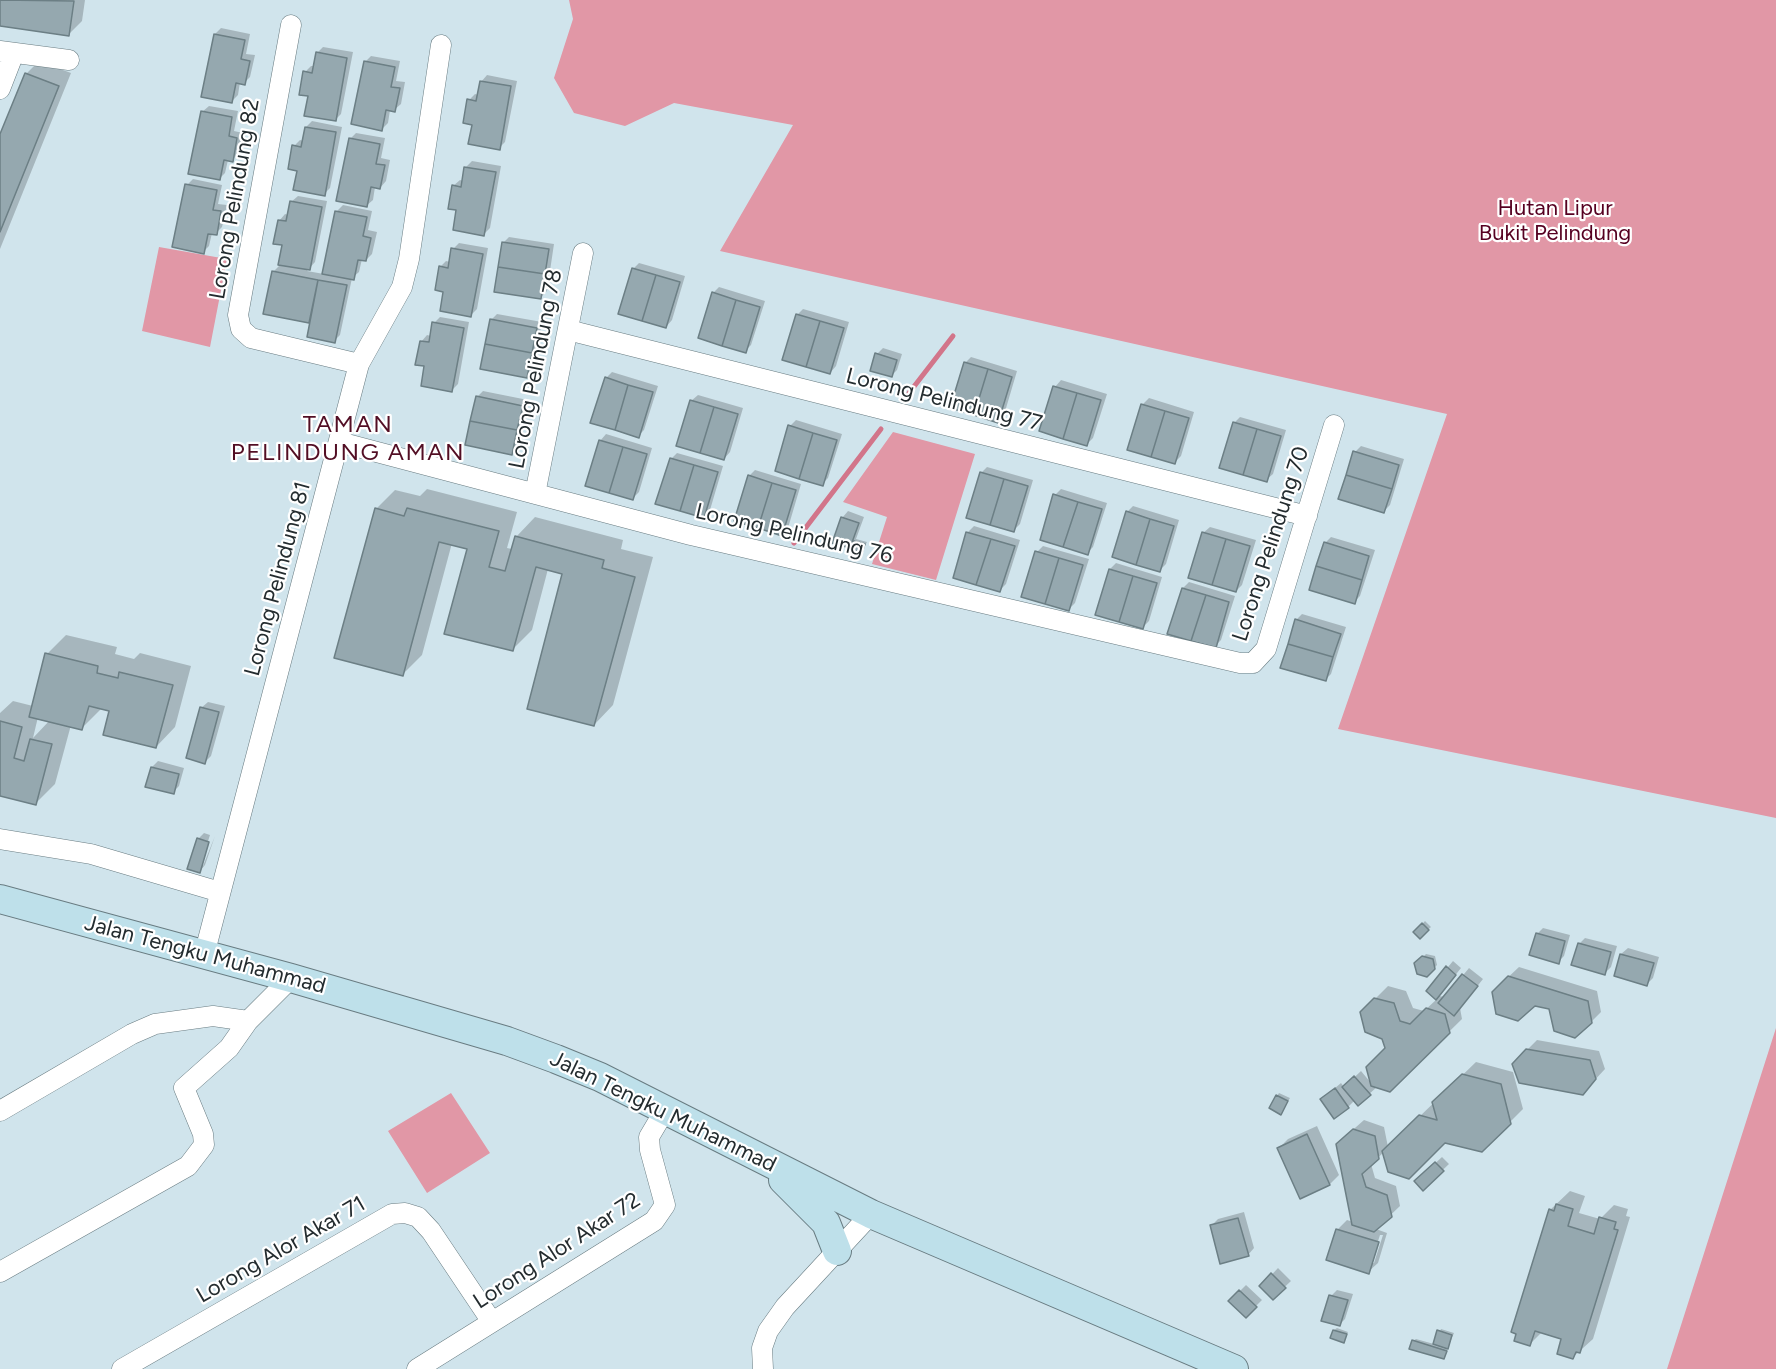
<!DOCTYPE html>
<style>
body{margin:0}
canvas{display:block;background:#d0e4ec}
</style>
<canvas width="1776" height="1369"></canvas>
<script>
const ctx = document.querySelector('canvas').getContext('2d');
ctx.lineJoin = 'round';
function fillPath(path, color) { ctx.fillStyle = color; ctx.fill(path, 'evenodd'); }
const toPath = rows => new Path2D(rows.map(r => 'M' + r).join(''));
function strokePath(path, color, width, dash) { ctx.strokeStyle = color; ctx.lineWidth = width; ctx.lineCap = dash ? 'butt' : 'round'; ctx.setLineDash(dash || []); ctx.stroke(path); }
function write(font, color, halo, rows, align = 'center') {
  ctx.font = font + ' Figtree,sans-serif'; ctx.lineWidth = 4.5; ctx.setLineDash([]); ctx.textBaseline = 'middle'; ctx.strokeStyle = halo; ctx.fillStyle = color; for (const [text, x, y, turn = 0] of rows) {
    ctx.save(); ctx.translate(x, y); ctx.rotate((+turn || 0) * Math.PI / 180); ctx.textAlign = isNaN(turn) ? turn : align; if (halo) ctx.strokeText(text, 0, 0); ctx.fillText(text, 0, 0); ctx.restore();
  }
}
fillPath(toPath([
 [569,0,1776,0,1776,818,1338,729,1447,414,720,251,793,125,674,103,625,126,574,113,554,78,573,19],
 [159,247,227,259,210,347,142,331],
 [893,432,975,454,936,580,872,564,887,517,843,502],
 [1776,1028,1776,1369,1667,1369],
 [451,1093,490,1153,427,1193,388,1131]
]), '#e197a6');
fillPath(toPath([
 [0,0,85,0,82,21,69,34,0,24],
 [221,28,250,34,246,54,255,55,250,77,244,83,240,82,238,95,232,101,215,34],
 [323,47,353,52,341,114,335,120,309,95,305,72,311,66,315,66,317,53],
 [371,56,400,61,396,81,405,82,401,104,394,110,390,110,388,123,382,129,365,62],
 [39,61,71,73,0,249,0,138,26,74],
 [487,75,517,81,505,142,499,148,469,100,475,94,479,95,481,82],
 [209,106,238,111,234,131,243,133,238,154,232,160,228,160,225,173,219,179,202,112],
 [312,121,342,127,330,188,324,194,298,170,294,146,300,140,304,141,306,127],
 [356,133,385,138,381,158,390,160,386,181,380,188,375,187,373,200,366,206,350,139],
 [472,161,501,166,490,228,484,234,458,209,453,186,460,180,463,181,466,167],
 [193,179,222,185,218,204,227,205,222,227,216,233,212,233,209,246,203,252,187,185],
 [298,196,327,201,315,262,307,271,324,274,337,211,343,205,372,211,368,230,377,232,372,254,366,260,362,259,359,272,352,278,340,335,334,341,311,322,265,313,273,272,281,264,284,244,279,221,285,214,289,215,291,202],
 [509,237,554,244,547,291,541,297,503,243],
 [459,243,488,248,477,309,471,315,445,291,440,267,446,261,450,262,453,249],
 [639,263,685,276,672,320,666,327,633,269],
 [719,287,765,301,751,345,745,351,713,293],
 [803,309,849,322,836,366,830,373,797,315],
 [497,314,542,322,533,370,526,376,491,320],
 [440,317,469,322,458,384,452,390,426,365,421,342,427,335,431,336,434,323],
 [883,348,902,354,897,370,891,376,877,354],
 [971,357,1017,371,1004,415,997,421,965,363],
 [612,372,658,386,644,430,638,436,606,378],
 [1061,380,1107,394,1093,438,1087,444,1055,387],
 [483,391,528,400,518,447,512,453,477,397],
 [698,395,743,408,730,452,724,459,691,401],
 [1149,398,1194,412,1181,456,1175,462,1143,404],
 [1240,417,1286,430,1273,474,1266,480,1234,423],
 [796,420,842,434,828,478,822,484,790,426],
 [606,434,652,448,639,492,632,499,600,441],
 [1361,446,1404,459,1390,505,1383,512,1355,452],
 [677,453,723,466,710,510,703,517,671,459],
 [987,467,1033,480,1020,524,1014,530,981,473],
 [755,470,801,484,788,528,782,534,749,476],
 [427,489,517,512,507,548,512,549,516,537,535,517,623,540,621,549,653,557,613,705,594,725,564,573,548,569,532,630,512,650,469,548,452,543,422,655,403,674,376,509,395,490,420,496],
 [1061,489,1107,503,1093,547,1087,553,1055,495],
 [1133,506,1179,520,1166,564,1160,570,1127,512],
 [848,511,864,517,856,539,867,542,862,551,854,549,856,540,849,547,842,518],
 [974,526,1020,540,1006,584,1000,590,954,577,968,532],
 [1210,527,1256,540,1242,585,1236,591,1203,533],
 [1331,537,1375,550,1360,596,1354,602,1325,543],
 [1043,546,1089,559,1075,603,1069,609,1037,552],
 [1116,563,1162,577,1149,621,1143,627,1110,569],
 [1189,582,1235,596,1221,640,1215,646,1183,588],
 [1302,614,1346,627,1331,674,1325,680,1296,620],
 [66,635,117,647,115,654,134,659,140,653,191,666,175,727,156,747,111,710,101,709,82,728,71,725,55,784,36,803,0,794,0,713,13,701,33,706,47,654],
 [38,717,50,720,33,738],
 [208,702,225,706,211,756,205,762,201,708],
 [158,761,184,768,179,786,173,792,152,767],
 [204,833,210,835,200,866,203,866,215,836,205,865,199,872,198,839],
 [1425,921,1431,927,1420,937,1415,932],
 [1543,928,1570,935,1564,956,1558,962,1537,934],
 [1585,938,1617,946,1611,967,1605,973,1579,944],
 [1628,948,1659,957,1653,978,1647,984,1621,954],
 [1426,954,1435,956,1437,965,1427,975,1416,964],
 [1453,961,1461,968,1439,996,1445,997,1469,968,1483,979,1460,1008,1462,1019,1390,1090,1377,1087,1358,1104,1355,1100,1348,1107,1322,1099,1341,1083,1344,1087,1361,1071,1371,1083,1387,1048,1384,1038,1361,1013,1388,986,1406,991,1413,1008,1424,1011,1437,999,1428,991],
 [1519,967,1597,991,1601,1012,1591,1022,1535,1004,1503,982],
 [1537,1040,1599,1051,1605,1069,1592,1083,1527,1050],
 [1476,1062,1513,1072,1523,1109,1481,1151,1445,1141,1384,1152,1371,1164,1375,1178,1396,1186,1400,1206,1376,1229,1387,1233,1378,1263,1368,1272,1337,1230,1347,1220,1353,1222,1347,1135,1364,1120,1384,1127,1388,1147],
 [1380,1235,1383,1235,1374,1263,1371,1263],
 [1279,1093,1290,1098,1283,1110,1277,1096],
 [1317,1126,1339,1175,1330,1184,1278,1149,1288,1139],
 [1442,1157,1449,1164,1423,1189,1416,1181],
 [1570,1191,1585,1196,1579,1213,1600,1219,1614,1205,1628,1209,1626,1216,1630,1217,1593,1339,1573,1357,1563,1338,1542,1332,1530,1344,1550,1210],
 [1244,1212,1254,1248,1248,1255,1212,1225,1218,1219],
 [1278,1268,1291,1281,1273,1298,1261,1286],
 [1246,1285,1262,1300,1246,1316,1230,1301],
 [1337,1290,1353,1294,1345,1319,1339,1325,1331,1296],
 [1337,1328,1348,1332,1343,1341,1334,1330],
 [1441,1329,1454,1333,1444,1357,1413,1341,1416,1339,1434,1344]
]), '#0003');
strokePath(toPath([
 [909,393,953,336],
 [794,543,881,429]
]), '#d2758a', 5);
const building = toPath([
 [0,0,74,1,69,36,0,26,0,0],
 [214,34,245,40,241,59,250,61,245,85,236,83,232,103,201,97,214,34],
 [316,52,347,58,336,121,304,116,308,96,299,95,303,71,312,73,316,52],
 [364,61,395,67,391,87,400,88,395,112,386,110,382,131,351,124,364,61],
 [25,73,59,86,0,232,0,134,25,73],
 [480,81,511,86,500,150,468,144,472,125,463,123,467,99,476,101,480,81],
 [201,111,232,117,229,136,237,138,233,162,224,160,220,180,188,174,201,111],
 [305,127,336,132,325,196,293,190,297,171,288,169,292,145,301,147,305,127],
 [349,138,380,144,376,164,385,165,380,189,371,187,367,207,336,201,349,138],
 [464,167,496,172,484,236,453,230,456,210,448,209,452,185,461,187,464,167],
 [185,184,217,190,213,210,221,211,217,235,208,234,204,254,172,247,185,184],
 [290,201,322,207,310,270,278,265,282,245,273,244,278,220,286,221,290,201],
 [335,211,367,217,363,236,371,238,366,261,358,260,354,280,322,274,335,211],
 [502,242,549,249,545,274,498,267,502,242],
 [451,248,483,254,471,317,440,311,443,292,435,290,439,266,448,268,451,248],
 [498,267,545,274,541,299,494,292,498,267],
 [632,268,656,275,642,321,618,314,632,268],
 [272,271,318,280,309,323,263,314,272,271],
 [656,275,680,282,666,328,642,321,656,275],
 [318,280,347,285,335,343,307,337,318,280],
 [712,292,736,300,722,346,698,338,712,292],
 [736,300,760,307,746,353,722,346,736,300],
 [796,314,820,321,806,367,782,360,796,314],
 [490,319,537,328,532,353,485,344,490,319],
 [820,321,844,328,830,374,806,367,820,321],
 [432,322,464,328,452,392,421,386,424,366,415,365,420,341,429,342,432,322],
 [485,344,532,353,527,378,480,369,485,344],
 [875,353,897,360,892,377,870,371,875,353],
 [964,362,988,369,974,415,950,408,964,362],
 [988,369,1012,377,998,423,974,415,988,369],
 [605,377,628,385,615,430,590,423,605,377],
 [628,385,653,392,639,438,615,430,628,385],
 [1053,386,1077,393,1063,439,1039,431,1053,386],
 [1077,393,1101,400,1087,446,1063,439,1077,393],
 [476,396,523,406,517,430,470,421,476,396],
 [690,400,714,407,700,453,676,446,690,400],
 [1141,404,1165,411,1151,457,1127,450,1141,404],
 [714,407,738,414,724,460,700,453,714,407],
 [1165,411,1189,418,1175,464,1151,457,1165,411],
 [470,421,517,430,512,455,465,445,470,421],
 [1233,422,1257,429,1243,475,1219,468,1233,422],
 [788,425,813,433,799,479,775,471,788,425],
 [1257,429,1281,436,1267,482,1243,475,1257,429],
 [813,433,837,440,823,486,799,479,813,433],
 [599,440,623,447,609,493,585,486,599,440],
 [623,447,647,454,633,500,609,493,623,447],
 [1353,451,1399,465,1392,489,1346,475,1353,451],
 [670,458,694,465,680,511,655,504,670,458],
 [694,465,718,472,704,518,680,511,694,465],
 [980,472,1004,479,990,525,966,518,980,472],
 [748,475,772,483,758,528,734,521,748,475],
 [1346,475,1392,489,1384,513,1338,499,1346,475],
 [1004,479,1028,486,1014,532,990,525,1004,479],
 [772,483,796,490,782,536,758,528,772,483],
 [1053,494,1078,502,1063,547,1040,540,1053,494],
 [1078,502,1102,509,1088,555,1063,547,1078,502],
 [375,508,404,516,407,508,499,531,489,567,505,571,515,536,604,560,602,568,635,577,594,726,527,709,562,574,536,567,513,651,444,634,467,549,439,542,403,676,334,658,375,508],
 [1126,511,1150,519,1136,565,1112,557,1126,511],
 [841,517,859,523,850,548,832,543,841,517],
 [1150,519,1174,526,1160,572,1136,565,1150,519],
 [966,532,991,539,976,585,953,578,966,532],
 [1202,532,1226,539,1212,585,1188,578,1202,532],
 [991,539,1015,546,1000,592,976,585,991,539],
 [1226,539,1250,546,1236,592,1212,585,1226,539],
 [854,541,865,544,862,553,852,550,854,541],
 [1324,542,1369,556,1362,580,1316,566,1324,542],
 [1035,551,1059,558,1045,604,1021,597,1035,551],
 [1059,558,1083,565,1069,611,1045,604,1059,558],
 [1316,566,1362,580,1355,604,1309,590,1316,566],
 [1109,569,1133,576,1119,622,1095,615,1109,569],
 [1133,576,1157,583,1143,629,1119,622,1133,576],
 [1182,588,1206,595,1191,641,1167,634,1182,588],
 [1206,595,1229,602,1216,648,1191,641,1206,595],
 [1295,619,1341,634,1333,657,1288,644,1295,619],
 [1288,644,1333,657,1326,681,1280,668,1288,644],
 [45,653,98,666,97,673,118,678,119,672,173,685,156,748,103,735,109,711,89,706,82,730,29,717,45,653],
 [200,707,219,712,205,764,186,758,200,707],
 [0,721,22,727,14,758,24,761,30,739,52,744,36,805,0,796,0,721],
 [151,767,179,774,174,794,145,787,151,767],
 [197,838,209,842,200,873,187,869,197,838],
 [1422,923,1429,930,1420,939,1413,932,1422,923],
 [1536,933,1565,941,1559,964,1529,955,1536,933],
 [1578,943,1611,952,1605,975,1571,965,1578,943],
 [1620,954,1654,963,1647,986,1614,976,1620,954],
 [1422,956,1433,959,1435,969,1427,977,1417,974,1414,963,1422,956],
 [1446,966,1456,975,1436,1000,1426,991,1446,966],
 [1462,974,1478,986,1454,1016,1438,1003,1462,974],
 [1508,976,1588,1001,1592,1023,1575,1038,1554,1031,1549,1009,1535,1006,1518,1021,1496,1014,1492,992,1508,976],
 [1374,998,1394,1003,1400,1021,1410,1024,1426,1008,1445,1014,1450,1033,1390,1092,1371,1086,1366,1067,1385,1048,1382,1039,1365,1032,1360,1012,1374,998],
 [1526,1049,1590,1060,1596,1079,1583,1095,1519,1083,1512,1064,1526,1049],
 [1462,1074,1501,1084,1511,1124,1482,1152,1445,1143,1409,1179,1388,1172,1382,1151,1419,1115,1437,1120,1432,1102,1462,1074],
 [1354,1076,1371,1095,1358,1106,1342,1087,1354,1076],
 [1335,1088,1349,1108,1334,1119,1320,1099,1335,1088],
 [1276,1095,1288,1101,1281,1115,1269,1108,1276,1095],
 [1353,1129,1375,1136,1379,1159,1362,1174,1366,1187,1387,1195,1392,1217,1374,1232,1352,1225,1336,1144,1353,1129],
 [1307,1134,1330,1185,1300,1199,1277,1148,1307,1134],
 [1435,1162,1444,1171,1423,1191,1414,1181,1435,1162],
 [1556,1204,1573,1209,1568,1226,1594,1234,1599,1217,1616,1222,1614,1229,1618,1230,1580,1353,1576,1352,1573,1359,1557,1354,1561,1339,1535,1331,1530,1346,1514,1341,1516,1334,1511,1332,1549,1209,1554,1211,1556,1204],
 [1238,1218,1249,1256,1220,1264,1210,1225,1238,1218],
 [1336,1229,1379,1242,1369,1274,1326,1260,1336,1229],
 [1271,1273,1286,1288,1273,1300,1259,1286,1271,1273],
 [1239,1290,1257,1307,1246,1318,1228,1301,1239,1290],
 [1329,1295,1348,1300,1340,1326,1321,1321,1329,1295],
 [1333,1330,1347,1334,1344,1343,1330,1338,1333,1330],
 [1437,1330,1452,1335,1448,1349,1433,1344,1437,1330],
 [1412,1340,1447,1351,1444,1359,1409,1349,1412,1340]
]);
fillPath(building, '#95a8af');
strokePath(building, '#6c7f85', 1.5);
const street = toPath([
 [291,25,238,315,241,329,251,338,359,364],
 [0,51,69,60],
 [0,89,14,53],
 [568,330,1307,516],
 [339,442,691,535,1240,663,1253,663,1266,649,1334,425],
 [535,494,583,253],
 [0,839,91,854,220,892],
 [204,955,359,364,402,287,409,259,441,45],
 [0,1111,132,1034,155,1024,213,1016,248,1021],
 [0,1272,188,1166,204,1145,203,1134,184,1088,229,1048,248,1021,291,978],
 [122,1369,392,1214,405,1213,418,1217,431,1231,492,1322],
 [417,1369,654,1221,665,1205,650,1150,649,1137,665,1110],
 [763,1369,762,1348,768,1331,785,1307,871,1214]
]);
const secondary = toPath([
 [0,899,291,978,507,1041,556,1059,600,1077,871,1214,1234,1369],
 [783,1180,826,1223,837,1251]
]);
strokePath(street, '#697c82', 21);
strokePath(secondary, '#697c82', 30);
strokePath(street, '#fff', 20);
strokePath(secondary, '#bee0ea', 28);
write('22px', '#242c2f', '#fff', [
 ["Lorong Pelindung 82",235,199,-80],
 ["Lorong Pelindung 78",536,369,-79],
 ["Lorong Pelindung 77",944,400,14],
 ["Lorong Pelindung 76",794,534,13],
 ["Lorong Pelindung 70",1271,544,-72],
 ["Lorong Pelindung 81",278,579,-75],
 ["Jalan Tengku Muhammad",205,955,15],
 ["Jalan Tengku Muhammad",663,1112,26],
 ["Lorong Alor Akar 71",281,1250,-30],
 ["Lorong Alor Akar 72",557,1251,-33]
]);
write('22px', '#560021', '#fff', [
 ["Hutan Lipur",1555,209],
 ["Bukit Pelindung",1555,234]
]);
ctx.letterSpacing = '1.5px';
write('24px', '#520e24', '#fff', [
 ["TAMAN",348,425],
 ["PELINDUNG AMAN",348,453]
]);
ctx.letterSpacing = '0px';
</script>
